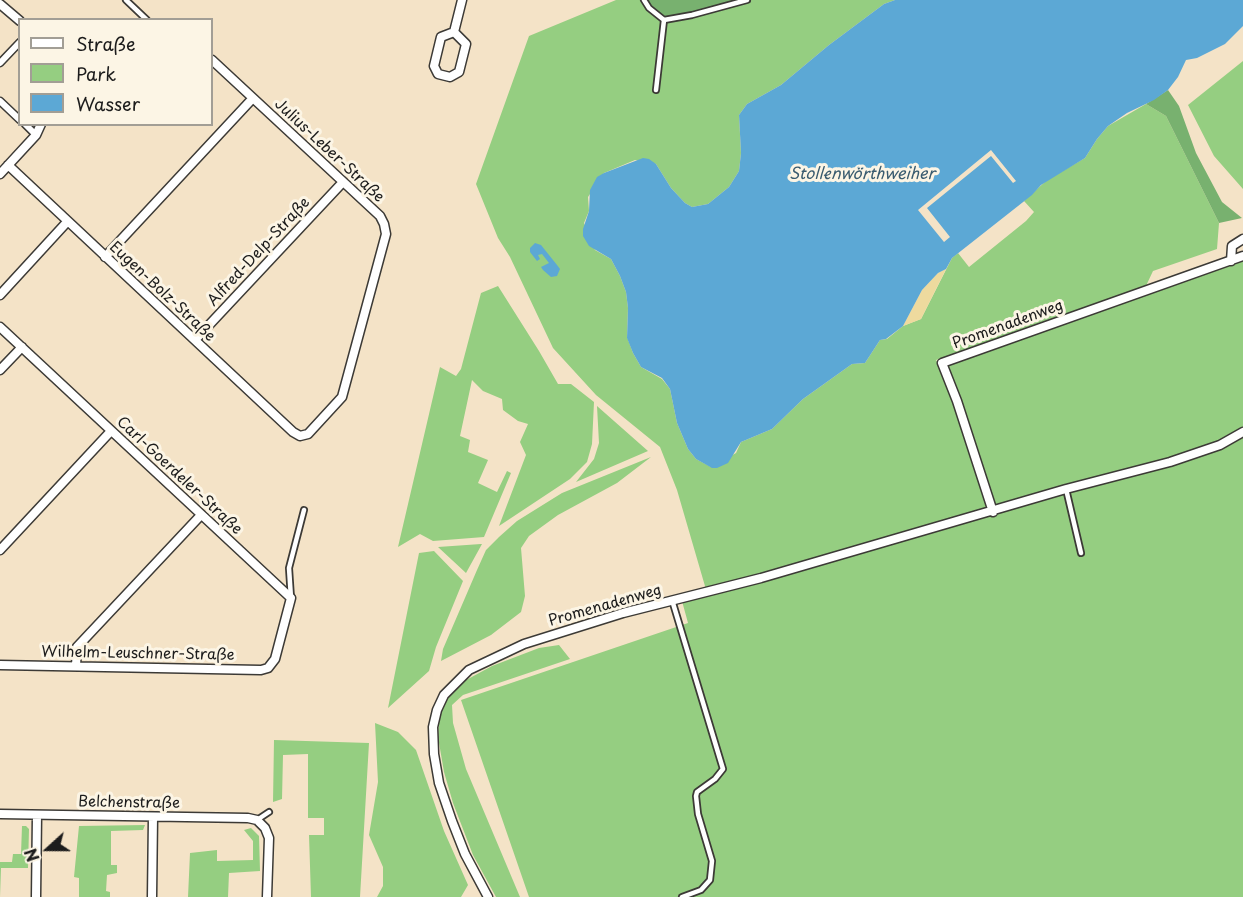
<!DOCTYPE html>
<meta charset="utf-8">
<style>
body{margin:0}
#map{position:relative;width:1243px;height:897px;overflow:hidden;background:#f4e3c7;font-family:"Playpen Sans",sans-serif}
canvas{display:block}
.legend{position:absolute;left:18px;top:18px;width:195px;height:108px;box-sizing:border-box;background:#fcf5e5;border:2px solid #a29e95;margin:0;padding:8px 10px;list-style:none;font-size:18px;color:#1c1c1c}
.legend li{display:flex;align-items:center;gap:12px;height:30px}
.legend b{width:30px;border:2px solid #a29e95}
.north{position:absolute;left:18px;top:819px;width:60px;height:60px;-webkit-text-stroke:4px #fcf5e5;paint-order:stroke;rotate:249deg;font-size:16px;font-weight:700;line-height:24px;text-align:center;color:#1c1c1c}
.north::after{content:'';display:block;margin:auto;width:21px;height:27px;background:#1c1c1c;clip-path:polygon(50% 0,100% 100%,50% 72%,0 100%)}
</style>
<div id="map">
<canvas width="1243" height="897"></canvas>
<ul class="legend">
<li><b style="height:8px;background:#fff"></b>Straße</li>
<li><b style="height:16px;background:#95ce81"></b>Park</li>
<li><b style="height:16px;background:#5ca8d5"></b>Wasser</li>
</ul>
<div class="north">N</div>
</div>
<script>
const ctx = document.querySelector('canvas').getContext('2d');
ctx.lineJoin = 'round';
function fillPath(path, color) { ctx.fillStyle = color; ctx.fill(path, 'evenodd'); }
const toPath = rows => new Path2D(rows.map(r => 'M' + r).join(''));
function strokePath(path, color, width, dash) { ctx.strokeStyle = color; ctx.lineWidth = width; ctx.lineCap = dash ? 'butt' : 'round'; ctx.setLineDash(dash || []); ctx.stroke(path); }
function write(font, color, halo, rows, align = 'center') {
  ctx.font = font + ' "Playpen Sans",sans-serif'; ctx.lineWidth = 6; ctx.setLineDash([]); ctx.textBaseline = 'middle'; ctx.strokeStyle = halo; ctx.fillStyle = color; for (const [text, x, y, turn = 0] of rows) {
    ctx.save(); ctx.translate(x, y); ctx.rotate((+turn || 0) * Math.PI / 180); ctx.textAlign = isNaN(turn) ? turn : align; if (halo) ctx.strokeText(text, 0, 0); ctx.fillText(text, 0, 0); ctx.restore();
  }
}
fillPath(toPath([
 [616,0,895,0,884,4,829,45,781,85,747,104,739,115,741,153,739,171,729,187,708,204,692,207,685,203,671,188,656,164,635,160,604,173,588,197,589,211,584,223,595,250,611,259,620,276,626,292,628,308,627,337,633,353,641,367,662,379,670,389,677,423,688,449,696,459,711,467,736,453,741,442,772,429,803,399,852,364,865,363,880,340,887,339,903,326,921,319,952,258,958,253,969,267,1026,221,1034,212,1024,201,1047,180,1085,158,1097,139,1108,126,1146,104,1166,116,1219,223,1217,249,1153,271,1145,288,936,360,939,366,1243,259,1243,897,529,897,461,700,688,623,682,601,707,593,677,490,660,447,596,395,553,348,510,257,498,238,476,184,529,36],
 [1243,61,1243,189,1214,156,1188,105],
 [498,286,539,351,558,384,571,384,594,402,592,444,587,462,570,479,499,526,526,455,520,442,528,424,518,421,503,410,502,399,483,391,472,380,460,436,470,440,468,452,488,460,478,483,497,492,507,471,511,473,484,537,433,541,420,534,398,547,440,367,456,376,461,369,481,293],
 [597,406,648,451,576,482,594,459,599,443],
 [651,457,617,483,558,515,529,536,521,548,525,596,521,612,491,635,441,661,443,649,477,570,486,550,499,537,517,521,562,493],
 [482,544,466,573,438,547,481,544],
 [434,551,463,581,436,647,429,671,388,708,419,553],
 [559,645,570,659,463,695,452,705,453,723,466,769,520,897,496,897,473,855,453,803,444,772,438,737,439,713,448,694,457,685,492,666,539,648],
 [375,723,398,732,416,750,444,831,468,885,461,897,377,897,383,886,383,867,369,835,378,782],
 [274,740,369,743,360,897,311,897,309,835,324,835,324,818,308,818,308,754,283,755,282,799,273,802],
 [145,825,143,830,111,831,111,865,117,865,117,873,107,875,106,891,110,892,110,897,79,897,79,878,74,877,79,826],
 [22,826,26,826,29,829,28,868,1,868,0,897,0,862,12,862,13,854,21,854],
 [251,828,259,836,260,871,229,873,228,897,188,897,190,853,217,850,217,861,253,860,253,841,244,830]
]), '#95ce81');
fillPath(toPath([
 [646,0,743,0,718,8,662,18,655,12],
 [1168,90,1179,106,1196,153,1222,202,1242,218,1219,223,1166,116,1146,104]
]), '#78b16f');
fillPath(toPath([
 [946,269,921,319,903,326,922,290,938,273]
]), '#eeda9e');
fillPath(toPath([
 [895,0,1243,0,1243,26,1225,44,1197,58,1186,60,1178,77,1168,90,1154,100,1127,113,1108,126,1097,139,1085,158,1041,185,1032,195,952,258,946,269,938,273,922,290,903,326,886,339,880,340,865,363,852,364,803,399,772,429,741,442,728,463,717,468,712,468,696,459,688,449,677,423,670,389,662,378,641,367,633,353,627,338,628,308,626,292,620,276,611,259,589,246,583,236,583,229,589,211,590,190,597,177,604,173,643,158,649,159,656,164,671,188,685,203,692,207,708,204,729,187,739,171,741,153,739,115,747,104,781,85,829,45,884,4],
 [535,243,541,245,557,265,560,269,557,276,551,277,543,270,541,267,549,263,542,254,538,255,540,259,537,261,530,252,530,248]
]), '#5ca8d5');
fillPath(toPath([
 [991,150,1016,181,1013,183,991,156,927,208,950,237,944,242,918,210]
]), '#f4e3c7');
const service = toPath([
 [126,0,147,20],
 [644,0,649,8,664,20,656,90],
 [664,20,692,15,747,0],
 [1066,489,1081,553],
 [291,598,289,568,304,510],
 [672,600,723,769,715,779,697,792,696,796,698,814,712,861,710,880,701,890,682,897],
 [257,820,269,812]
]);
const pedestrian = toPath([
 [0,63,20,42],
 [0,101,20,120],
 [25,124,36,135]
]);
const minor = toPath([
 [0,4,20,21],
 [454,32,466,44,459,72,450,77,438,74,434,66,441,37,454,32,462,0],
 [8,165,293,432,300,436,308,434,342,397,386,234,384,224,380,216,212,60],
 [0,174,36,135,41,124],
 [105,257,253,98],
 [1231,261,1232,246,1243,239],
 [0,295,67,222],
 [0,327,291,598,275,659,268,668,261,670,0,665],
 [195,340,343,182],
 [0,370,22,347],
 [993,512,957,401,942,363,1243,256],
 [0,550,111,431],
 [76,666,77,647,201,515],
 [0,814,248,818,257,820,265,828,269,838,267,897],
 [36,897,37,815],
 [152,897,153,817],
 [488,897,465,854,452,821,439,783,434,754,433,727,437,710,444,695,469,670,524,644,623,613,761,578,1066,489,1170,462,1220,445,1243,432]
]);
strokePath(service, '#3c3a36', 8);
strokePath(pedestrian, '#3c3a36', 9);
strokePath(minor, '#3c3a36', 11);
strokePath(service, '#fff', 4.5);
strokePath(pedestrian, '#fff', 6);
strokePath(minor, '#fff', 8);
write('15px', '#1c1c1c', '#fcf5e5', [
 ["Julius-Leber-Straße",329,151,43],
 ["Alfred-Delp-Straße",259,252,-47],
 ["Eugen-Bolz-Straße",162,292,43],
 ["Promenadenweg",1008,325,-20],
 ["Carl-Goerdeler-Straße",179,476,43],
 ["Promenadenweg",605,606,-16],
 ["Wilhelm-Leuschner-Straße",138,654,1],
 ["Belchenstraße",129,803,1]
]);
write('italic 16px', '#395b6f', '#fcf5e5', [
 ["Stollenwörthweiher",862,175]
]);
</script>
